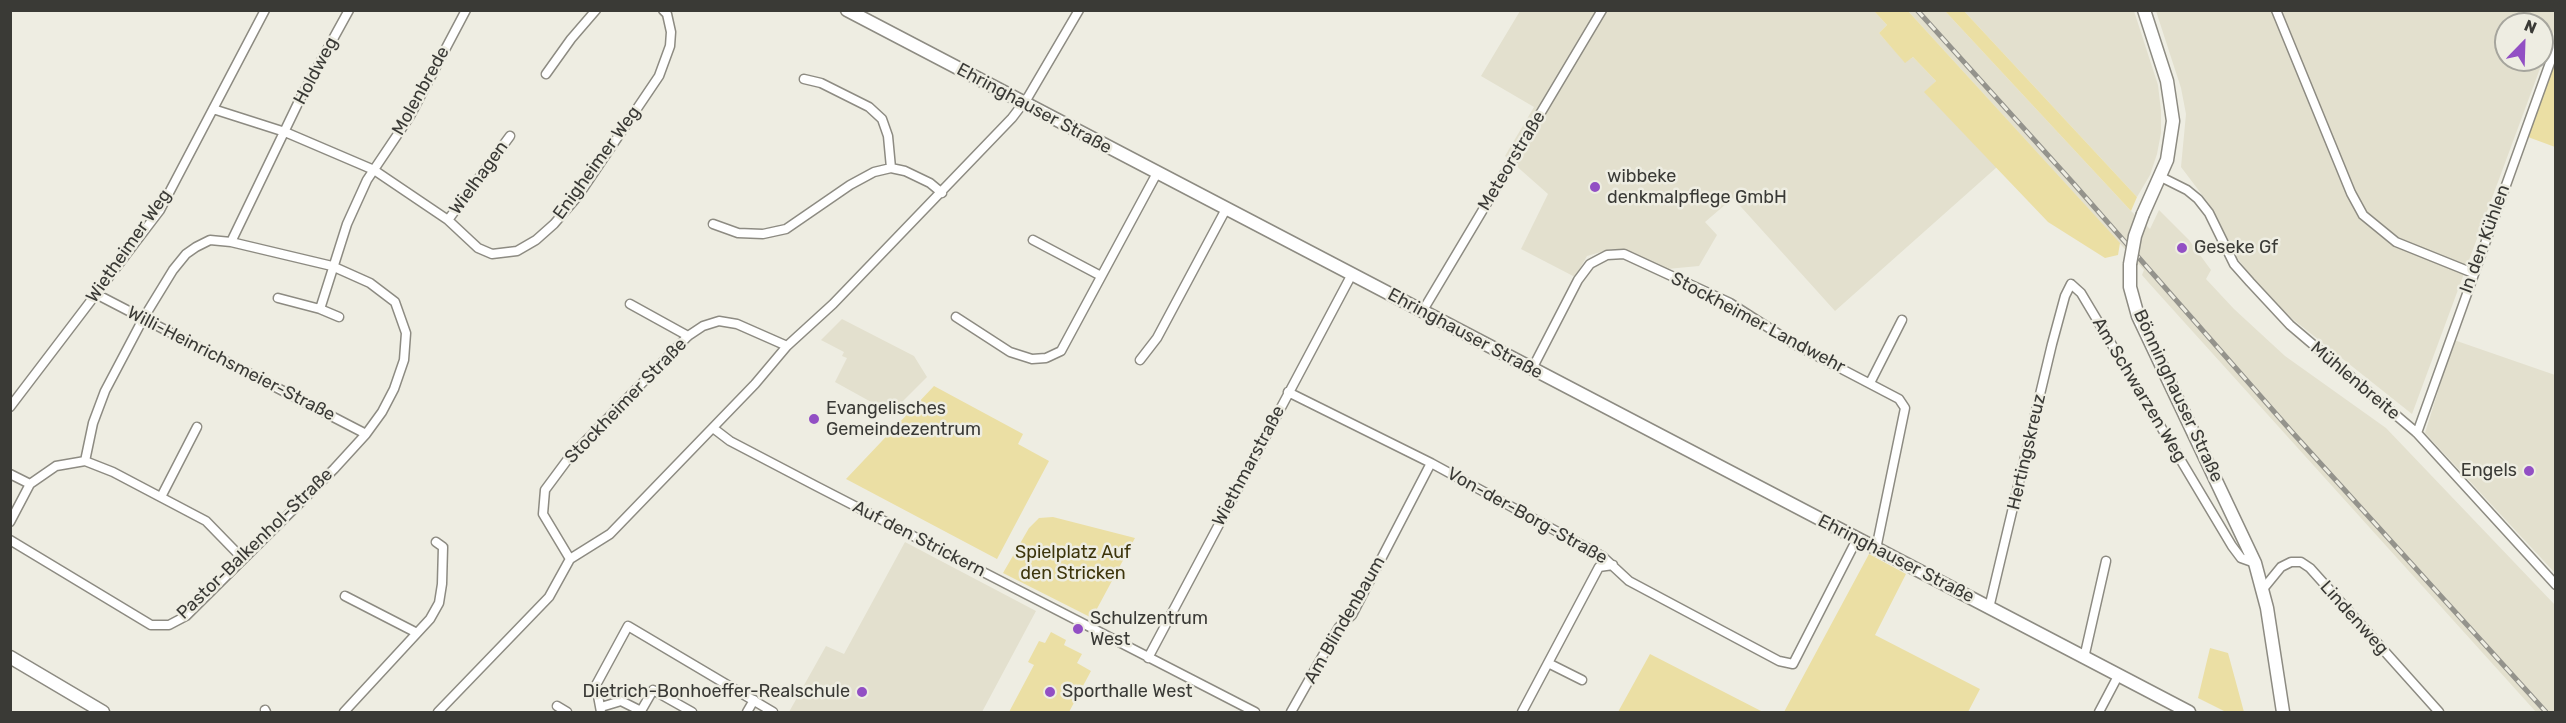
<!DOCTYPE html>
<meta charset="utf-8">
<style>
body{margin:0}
#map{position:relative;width:2566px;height:723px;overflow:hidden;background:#eeede2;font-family:Rubik,sans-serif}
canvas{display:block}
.frame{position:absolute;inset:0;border:12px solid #3a3a36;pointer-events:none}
.north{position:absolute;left:2494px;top:12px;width:60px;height:60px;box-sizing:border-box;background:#eeede2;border:2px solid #a6a59d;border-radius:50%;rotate:23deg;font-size:16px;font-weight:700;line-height:24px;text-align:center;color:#3a3a36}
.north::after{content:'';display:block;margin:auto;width:21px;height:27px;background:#924fc4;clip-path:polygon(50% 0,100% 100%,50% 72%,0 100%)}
</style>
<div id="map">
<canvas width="2566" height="723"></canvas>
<div class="frame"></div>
<div class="north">N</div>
</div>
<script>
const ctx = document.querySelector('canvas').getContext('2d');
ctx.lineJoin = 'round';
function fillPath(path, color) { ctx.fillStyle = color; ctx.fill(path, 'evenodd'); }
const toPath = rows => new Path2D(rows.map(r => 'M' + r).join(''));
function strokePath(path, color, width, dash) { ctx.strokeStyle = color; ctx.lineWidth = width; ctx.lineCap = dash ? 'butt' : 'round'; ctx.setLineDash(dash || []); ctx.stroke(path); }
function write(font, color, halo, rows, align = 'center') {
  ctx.font = font + ' Rubik,sans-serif'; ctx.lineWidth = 5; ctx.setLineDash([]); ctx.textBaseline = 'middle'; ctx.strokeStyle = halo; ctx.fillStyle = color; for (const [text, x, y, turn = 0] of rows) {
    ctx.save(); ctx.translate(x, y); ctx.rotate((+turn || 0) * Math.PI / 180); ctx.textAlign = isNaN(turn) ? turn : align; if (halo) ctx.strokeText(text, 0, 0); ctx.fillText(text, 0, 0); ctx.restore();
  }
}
fillPath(toPath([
 [1520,11,1874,11,1887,25,1879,33,1905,62,1913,57,1936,81,1925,92,1997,167,1835,311,1733,198,1705,222,1717,235,1699,266,1667,269,1629,251,1611,249,1587,256,1575,277,1521,249,1548,194,1505,156,1534,107,1481,76],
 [1908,11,1945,11,2131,211,2150,229,2159,210,2189,240,2211,270,2206,279,2234,309,2285,356,2386,428,2555,605,2555,712,2536,712,2148,282,2142,275,2144,270],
 [1964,11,2134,11,2158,85,2161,111,2161,133,2157,154,2150,175,2137,197],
 [2156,11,2555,11,2555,28,2412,414,2290,317,2251,276,2232,251,2209,204,2181,167,2186,114,2181,88],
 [2506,24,2542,24,2542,60,2506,60],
 [842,319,914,356,927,377,891,413,835,382,847,358,842,356,844,352,821,340],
 [2454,340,2555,375,2555,573,2425,433],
 [905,542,1036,611,982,712,789,712,826,646,844,654]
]), '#e3e0ce');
fillPath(toPath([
 [1874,11,1908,11,2120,243,2118,255,2105,258,2048,222,1924,92,1936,81,1913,57,1905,63,1879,33,1887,25],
 [1945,11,1964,11,2137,197,2131,211],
 [2555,62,2555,147,2528,137],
 [934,386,1023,434,1018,444,1049,461,997,559,846,479],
 [1053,517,1135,538,1092,618,1003,573,1029,528,1039,518],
 [1869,554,1906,574,1875,635,1980,689,1968,712,1784,712],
 [1051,632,1066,640,1064,645,1082,654,1077,663,1091,671,1069,712,1009,712,1034,665,1028,662,1039,641,1045,643],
 [2210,648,2228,653,2244,712,2226,712,2198,698],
 [1650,654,1763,712,1618,712]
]), '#ebdfa4');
const street = toPath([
 [2276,10,2351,193,2363,215,2396,242,2473,273],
 [546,74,571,39,596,10],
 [804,79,821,83,869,107,882,119,888,136,891,168,905,171,930,183,942,193],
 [213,109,285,132,374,170,448,220,478,248,492,254,517,251,536,240,554,224,578,196,659,76,670,46,671,32,667,14,663,10],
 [2161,177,2187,190,2198,199,2209,213,2234,264,2250,282,2290,325,2417,433,2556,585],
 [448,220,510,136],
 [713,224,738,233,763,234,786,229,850,185,874,172,891,168],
 [1033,240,1101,276],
 [96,294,366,434],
 [278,298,320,309,339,317],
 [630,304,688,336],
 [320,309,347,224,367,180,410,116,466,10],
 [1422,312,1602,10],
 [956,317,1010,352,1032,359,1046,358,1061,351,1157,173],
 [1140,360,1157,338,1226,209],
 [1532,369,1578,280,1590,264,1607,255,1624,254,1730,303,1794,344,1899,399,1905,408,1876,549],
 [1870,383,1902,320],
 [1288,392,1431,463,1602,556,1629,581,1779,661,1793,664,1857,539],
 [10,407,160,210,265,10],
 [713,428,730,441,816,486,1255,712],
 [2417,433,2556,46],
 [85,461,93,423,105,391,143,319,173,270,186,254,196,247,210,240,231,242],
 [10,474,30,484,10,522],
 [30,484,56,466,85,461,113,472,206,521,242,558],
 [161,497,197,427],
 [10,540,151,625,169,625,186,616,334,469,366,434,382,412,394,389,404,360,406,333,395,302,370,283,332,266,231,242,300,99,349,10],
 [570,559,543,514,545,490,568,459,688,336,703,326,719,321,737,324,787,346],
 [2263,589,2281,567,2291,562,2301,562,2310,568,2439,712],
 [345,596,417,633],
 [1989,608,2052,344,2065,296,2071,284,2081,293,2232,546,2241,558,2255,563],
 [1148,658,1352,274],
 [2084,658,2106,561],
 [1548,663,1582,680],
 [557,706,567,712],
 [601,707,621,701,641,711,653,690,692,712],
 [265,710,266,712],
 [344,712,430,619,439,603,442,584,443,547,436,542],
 [438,712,549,597,570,559,610,534,755,384,787,346,833,304,1012,118,1028,97,1079,10],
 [601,712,596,685,628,626,773,712],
 [747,712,754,700],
 [1291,712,1339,627,1352,615,1431,463],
 [1522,712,1599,567,1613,565],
 [2099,712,2118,676]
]);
const secondary = toPath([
 [847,10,2189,712],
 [2143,214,2167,160,2173,121,2167,81,2144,10],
 [2130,264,2130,287,2138,316,2255,563,2267,608,2283,712],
 [10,657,103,712]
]);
strokePath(street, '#8d8b82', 11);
strokePath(secondary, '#8d8b82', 15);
strokePath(street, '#fff', 8);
strokePath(secondary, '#fff', 12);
const rail = toPath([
 [1917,10,2074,184,2292,432,2546,712]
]);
strokePath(rail, '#94938c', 5);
strokePath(rail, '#eeede2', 3, [9]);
const secondaryBridge = toPath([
 [2130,264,2135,236,2143,214]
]);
strokePath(secondaryBridge, '#8d8b82', 15, []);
strokePath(secondaryBridge, '#fff', 12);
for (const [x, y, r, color] of [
 [1595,187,6,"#924fc4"],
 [2182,248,6,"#924fc4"],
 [814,419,6,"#924fc4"],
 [2529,471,6,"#924fc4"],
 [1078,629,6,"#924fc4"],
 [862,692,6,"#924fc4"],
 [1050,692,6,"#924fc4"]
]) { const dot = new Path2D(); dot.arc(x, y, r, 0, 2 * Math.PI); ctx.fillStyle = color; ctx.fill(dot); strokePath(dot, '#eeede2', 2); }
write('18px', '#3a3a36', '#eeede2', [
 ["Holdweg",316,71,-62],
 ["Molenbrede",421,91,-61],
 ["Ehringhauser Straße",1034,109,28],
 ["Meteorstraße",1512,161,-59],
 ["Enigheimer Weg",597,163,-54],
 ["Wielhagen",479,178,-54],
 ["In den Kühlen",2485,239,-70],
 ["Wietheimer Weg",129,246,-55],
 ["Stockheimer Landwehr",1758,323,28],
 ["Ehringhauser Straße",1465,334,28],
 ["Willi-Heinrichsmeier-Straße",231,364,27],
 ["Mühlenbreite",2355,381,40],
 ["Am Schwarzen Weg",2139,390,59],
 ["Bönninghauser Straße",2178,396,65],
 ["Stockheimer Straße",626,401,-46],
 ["Hertingskreuz",2027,452,-77],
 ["Wiethmarstraße",1249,466,-62],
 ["Von-der-Borg-Straße",1527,516,29],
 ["Auf den Strickern",919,539,27],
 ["Pastor-Balkenhol-Straße",255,544,-44],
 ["Ehringhauser Straße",1896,559,27],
 ["Lindenweg",2354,618,48],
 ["Am Blindenbaum",1345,620,-60]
]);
write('18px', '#3a3a36', '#eeede2', [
 ["wibbeke",1607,177],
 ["denkmalpflege GmbH",1607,198],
 ["Geseke Gf",2194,248],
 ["Evangelisches",826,409],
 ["Gemeindezentrum",826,430],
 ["Engels",2517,471,"right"],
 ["Schulzentrum",1090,619],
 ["West",1090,640],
 ["Dietrich-Bonhoeffer-Realschule",850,692,"right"],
 ["Sporthalle West",1062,692]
], 'left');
write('18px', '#3d350b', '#eeede2', [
 ["Spielplatz Auf",1073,553],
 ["den Stricken",1073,574]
]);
</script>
